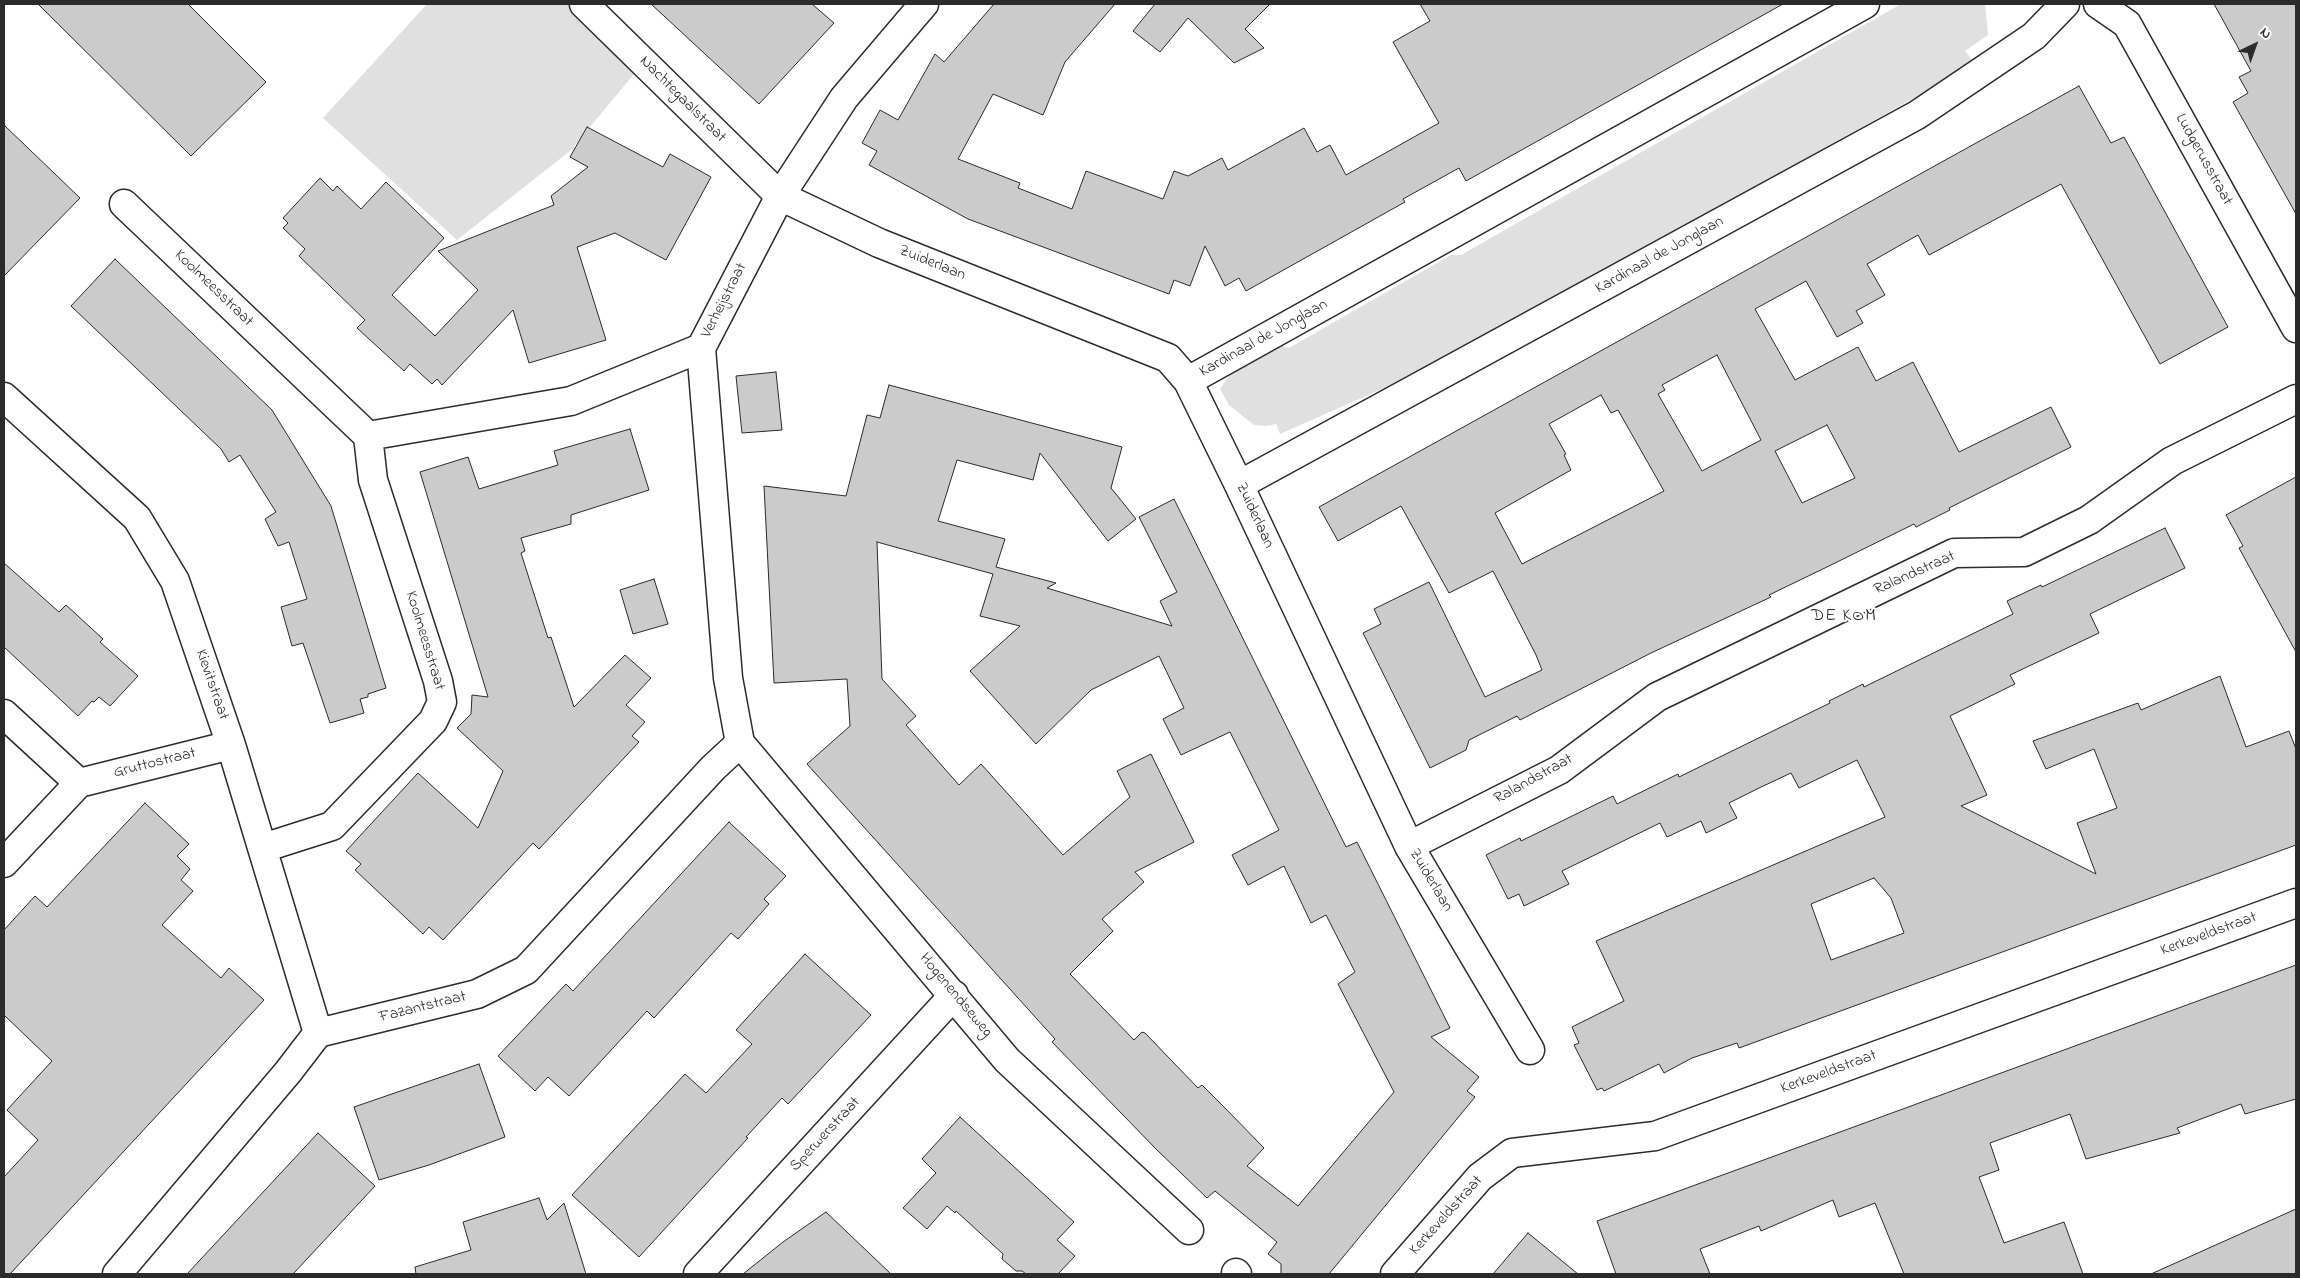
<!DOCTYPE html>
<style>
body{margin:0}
#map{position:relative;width:2300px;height:1278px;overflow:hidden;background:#fff;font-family:"Indie Flower",sans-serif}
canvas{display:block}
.frame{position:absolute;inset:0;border:5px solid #2b2b2b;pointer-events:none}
.north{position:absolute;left:2230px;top:20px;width:50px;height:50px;-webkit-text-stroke:4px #fff;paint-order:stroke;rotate:42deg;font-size:14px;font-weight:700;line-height:20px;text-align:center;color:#2b2b2b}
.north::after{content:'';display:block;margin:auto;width:18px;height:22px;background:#2b2b2b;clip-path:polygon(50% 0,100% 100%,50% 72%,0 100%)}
</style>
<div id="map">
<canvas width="2300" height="1278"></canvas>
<div class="frame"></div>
<div class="north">N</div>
</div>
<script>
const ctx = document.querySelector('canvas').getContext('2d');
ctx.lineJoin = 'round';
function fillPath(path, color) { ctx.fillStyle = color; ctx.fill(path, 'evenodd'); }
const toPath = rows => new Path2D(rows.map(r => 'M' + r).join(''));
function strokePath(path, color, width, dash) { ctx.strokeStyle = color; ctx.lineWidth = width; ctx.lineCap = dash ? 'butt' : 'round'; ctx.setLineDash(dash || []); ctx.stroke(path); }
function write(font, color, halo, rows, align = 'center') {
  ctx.font = font + ' "Indie Flower",sans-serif'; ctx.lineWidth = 4; ctx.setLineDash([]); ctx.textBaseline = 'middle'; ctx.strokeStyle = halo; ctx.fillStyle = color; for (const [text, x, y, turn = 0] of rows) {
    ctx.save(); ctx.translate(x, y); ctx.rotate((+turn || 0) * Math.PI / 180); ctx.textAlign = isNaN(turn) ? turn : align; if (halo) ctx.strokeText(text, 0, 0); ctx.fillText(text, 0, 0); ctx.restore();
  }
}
fillPath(toPath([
 [427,4,573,4,639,68,570,151,457,240,323,118],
 [1901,4,1985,4,1988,35,1965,51,1972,59,1932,88,1425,370,1280,434,1276,424,1267,426,1254,425,1229,405,1220,389,1233,370,1279,345,1289,348,1451,255,1461,255]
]), '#e0e0e0');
const building = toPath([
 [38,4,188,4,266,82,191,156,38,4],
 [651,4,812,4,834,23,759,104,651,4],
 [994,4,1115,4,1065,62,1043,115,993,94,958,159,1020,183,1018,188,1072,209,1086,171,1163,199,1174,171,1188,176,1222,158,1228,170,1304,128,1317,152,1330,145,1346,175,1439,123,1393,42,1430,21,1420,4,1783,4,1466,181,1459,168,1403,199,1405,202,1246,291,1239,278,1225,286,1205,246,1190,286,1174,280,1169,294,968,219,869,165,877,151,862,143,880,110,898,120,935,54,944,62,994,4],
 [1155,4,1270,4,1245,29,1264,48,1234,63,1188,18,1160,52,1133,31,1155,4],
 [2214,4,2296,4,2296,214,2233,102,2248,93,2239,77,2251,71,2214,4],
 [2079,86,2111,143,2124,137,2228,327,2160,364,2061,184,1929,255,1918,235,1867,264,1885,295,1856,311,1863,323,1837,337,1806,281,1755,309,1795,380,1858,347,1876,381,1913,362,1959,452,2051,407,2071,447,1949,508,1950,510,1916,527,1914,524,1829,566,1769,595,1771,597,1651,653,1520,720,1517,716,1469,740,1466,750,1430,768,1363,633,1381,624,1374,609,1429,582,1485,697,1542,670,1536,655,1493,571,1449,593,1401,506,1338,541,1319,507,2079,86],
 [1717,355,1761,440,1702,471,1658,394,1665,390,1662,385,1717,355],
 [1601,395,1611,413,1618,410,1664,491,1522,564,1495,513,1571,470,1564,455,1566,454,1549,424,1601,395],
 [1827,425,1855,478,1802,503,1775,451,1827,425],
 [4,125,80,198,4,276,4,125],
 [587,127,663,167,670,154,711,177,666,260,615,233,577,247,606,340,529,363,513,310,442,385,437,379,432,384,410,364,404,371,357,328,365,320,299,256,305,249,283,228,288,223,283,218,320,178,333,191,337,186,361,209,386,182,444,238,392,295,435,336,478,290,438,251,554,205,551,196,588,167,570,157,587,127],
 [115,259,272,410,331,506,386,688,368,694,368,697,360,699,364,713,330,723,303,643,292,646,281,607,307,599,289,542,278,546,265,519,276,512,240,455,229,462,221,449,71,306,115,259],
 [776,372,782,430,742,433,736,376,776,372],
 [889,385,1122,447,1111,488,1136,519,1108,541,1040,453,1033,480,957,460,938,521,1005,539,996,567,1056,583,1047,588,1172,626,1160,601,1177,592,1139,517,1174,499,1346,847,1357,842,1450,1028,1431,1037,1479,1077,1467,1091,1475,1097,1329,1274,1281,1274,1281,1264,1268,1254,1277,1242,1215,1191,1207,1198,1157,1150,1052,1042,1055,1039,807,764,850,726,847,679,774,683,764,486,846,496,867,415,880,418,889,385],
 [877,542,993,574,980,616,1020,626,970,671,1036,744,1091,690,1159,656,1184,708,1163,719,1181,755,1230,732,1279,830,1232,855,1248,885,1284,866,1311,923,1326,915,1355,972,1338,984,1394,1092,1298,1206,1247,1166,1264,1148,1225,1108,1202,1085,1198,1088,1145,1033,1142,1032,1134,1040,1070,974,1113,931,1102,919,1144,882,1135,872,1194,842,1151,754,1117,771,1130,797,1063,855,981,764,959,785,906,725,916,716,882,679,877,542],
 [630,429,649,490,571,515,571,524,521,538,525,551,521,553,548,638,551,637,574,707,625,655,651,678,626,705,645,722,632,736,639,742,539,849,533,843,443,940,429,927,423,934,355,870,361,864,346,851,418,773,478,828,503,771,457,728,471,714,472,695,488,697,420,472,468,457,479,489,558,465,554,451,630,429],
 [2296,477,2296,652,2239,548,2243,546,2226,515,2296,477],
 [2165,528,2185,568,2090,614,2099,633,2010,675,2015,684,1950,716,1987,795,1961,806,2096,874,2077,823,2117,808,2094,749,2046,769,2033,741,2138,703,2141,710,2220,676,2246,747,2289,731,2296,749,2296,845,1739,1048,1737,1043,1692,1058,1664,1073,1659,1064,1604,1091,1602,1088,1597,1090,1574,1045,1579,1043,1572,1027,1624,1001,1596,941,1885,817,1857,760,1799,788,1791,773,1759,788,1729,803,1737,818,1706,833,1701,821,1667,837,1660,823,1562,871,1569,884,1524,906,1519,894,1508,899,1486,855,1520,838,1521,841,1613,796,1617,804,1678,774,1679,777,1830,703,1829,701,1863,684,1864,687,2013,614,2007,601,2041,585,2042,587,2165,528],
 [1874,878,1891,898,1904,933,1831,960,1811,904,1874,878],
 [4,563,59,612,66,605,103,639,100,642,138,676,110,706,99,697,94,702,92,701,78,716,4,647,4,563],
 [654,579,668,624,633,634,620,590,654,579],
 [145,803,189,844,177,856,190,869,181,880,193,891,162,925,221,978,229,968,264,1000,10,1274,4,1274,4,1177,38,1140,7,1110,52,1061,4,1015,4,930,35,896,47,907,145,803],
 [729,822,786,876,764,899,769,904,738,939,731,933,654,1018,647,1011,569,1096,548,1077,535,1091,498,1056,566,984,573,991,729,822],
 [805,954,871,1015,788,1104,782,1098,746,1137,748,1138,639,1257,572,1195,685,1074,706,1093,752,1044,736,1030,805,954],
 [2296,965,2296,1099,2245,1114,2241,1104,2177,1128,2180,1133,2086,1159,2070,1114,1990,1143,1999,1170,1979,1177,2004,1243,2064,1222,2083,1274,1904,1274,1875,1203,1839,1217,1833,1200,1761,1231,1759,1226,1700,1249,1710,1274,1616,1274,1597,1221,2296,965],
 [479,1064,505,1137,429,1165,379,1180,354,1107,479,1064],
 [960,1117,1074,1222,1057,1240,1075,1256,1058,1274,1026,1274,1022,1271,1016,1271,1002,1259,1003,1254,956,1211,955,1213,947,1206,927,1229,903,1208,936,1173,922,1159,960,1117],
 [318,1133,375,1186,320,1245,293,1274,187,1274,318,1133],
 [539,1198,547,1220,564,1203,586,1274,416,1274,415,1267,471,1250,463,1222,539,1198],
 [2296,1209,2296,1274,2151,1274,2296,1209],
 [826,1212,891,1274,743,1274,783,1242,826,1212],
 [1528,1233,1578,1274,1493,1274,1528,1233]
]);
fillPath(building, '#cbcbcb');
strokePath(building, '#2b2b2b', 1);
const street = toPath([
 [584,4,780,196,879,243,1168,358,1188,381,1239,485,1409,846,1530,1050],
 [2098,4,2127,24,2296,328],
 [124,204,368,436],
 [1188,381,1865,4],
 [4,397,137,518,175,581,231,745,318,1033],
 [1239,485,1917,115,2034,36,2065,4],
 [4,714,79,783,231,745],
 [740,743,728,678,701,348,780,196,844,98,924,4],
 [740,743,1007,1060,1189,1230],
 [1409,846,1559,770,1657,697,1954,553,2024,552,2089,520,2172,461,2296,399],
 [263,848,332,826,433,721,442,702,438,681,373,480,368,436,571,401,701,348],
 [4,863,79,783],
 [1236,1273,1237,1274],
 [117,1274,288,1072,318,1033,477,994,526,970,713,768,740,743],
 [698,1274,954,995],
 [1395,1274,1480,1177,1512,1153,1655,1136,2296,903]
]);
strokePath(street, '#2b2b2b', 31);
strokePath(street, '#fff', 28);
write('16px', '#2b2b2b', '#fff', [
 ["Nachtegaalstraat",682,100,45],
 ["Ludgerusstraat",2203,160,61],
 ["Kardinaal de Jonglaan",1660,256,-29],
 ["Zuiderlaan",932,264,22],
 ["Koolmeesstraat",213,289,44],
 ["Verheijstraat",725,301,-63],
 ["Kardinaal de Jonglaan",1264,339,-29],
 ["Zuiderlaan",1254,516,65],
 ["Ralandstraat",1915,574,-24],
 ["Koolmeesstraat",424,641,73],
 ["Kievitstraat",211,685,71],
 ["Gruttostraat",155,764,-14],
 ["Ralandstraat",1534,780,-29],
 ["Zuiderlaan",1430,881,59],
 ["Kerkeveldstraat",2209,935,-20],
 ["Hogenendseweg",955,996,50],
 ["Fazantstraat",423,1008,-14],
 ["Kerkeveldstraat",1829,1073,-20],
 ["Sperwerstraat",826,1135,-47],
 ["Kerkeveldstraat",1447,1216,-48]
]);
ctx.letterSpacing = '1px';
write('18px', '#2b2b2b', '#fff', [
 ["DE KOM",1844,617]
]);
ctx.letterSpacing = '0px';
</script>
